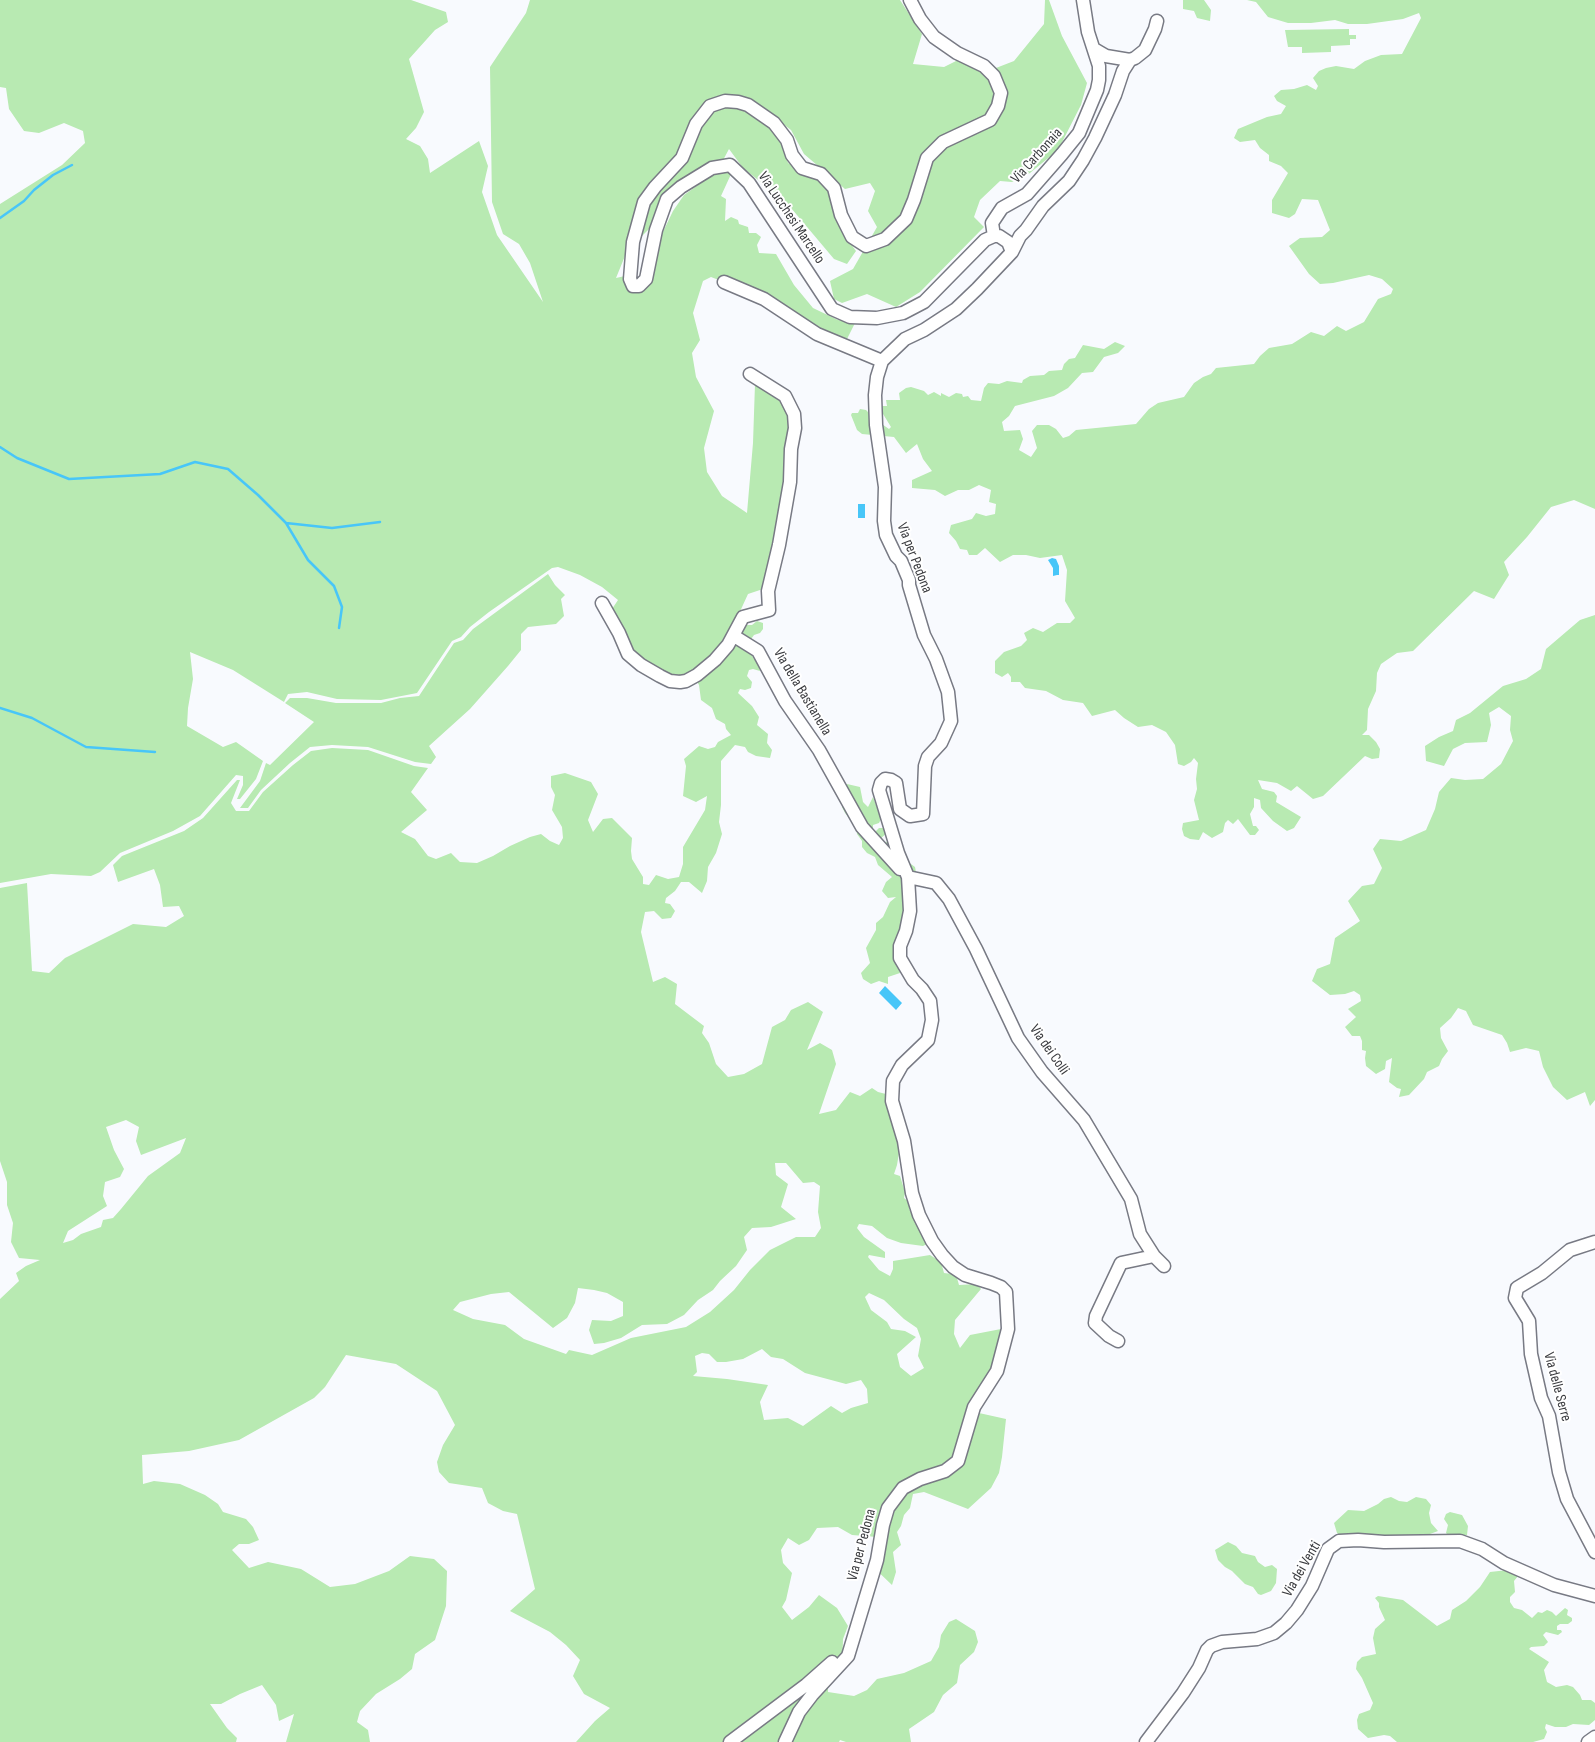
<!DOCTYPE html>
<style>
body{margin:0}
canvas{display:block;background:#f8fafe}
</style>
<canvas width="1595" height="1742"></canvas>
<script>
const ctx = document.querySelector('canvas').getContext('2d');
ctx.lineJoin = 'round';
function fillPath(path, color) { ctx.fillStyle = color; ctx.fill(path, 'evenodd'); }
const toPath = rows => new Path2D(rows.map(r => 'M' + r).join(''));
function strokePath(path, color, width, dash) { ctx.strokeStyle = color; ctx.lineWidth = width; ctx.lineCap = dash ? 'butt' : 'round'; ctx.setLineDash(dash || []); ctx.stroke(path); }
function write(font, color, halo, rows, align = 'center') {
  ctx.font = font + ' "Sofia Sans Condensed",sans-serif'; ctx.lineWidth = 4; ctx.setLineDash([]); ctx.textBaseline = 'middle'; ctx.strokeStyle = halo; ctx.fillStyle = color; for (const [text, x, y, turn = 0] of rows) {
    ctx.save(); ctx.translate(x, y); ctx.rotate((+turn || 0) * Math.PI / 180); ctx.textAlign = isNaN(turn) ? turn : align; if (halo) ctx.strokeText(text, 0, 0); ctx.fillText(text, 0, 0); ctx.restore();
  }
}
fillPath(toPath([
 [0,0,411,0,446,12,448,22,435,30,409,59,424,112,416,128,406,139,420,146,428,159,430,173,479,141,488,166,482,192,497,235,543,302,530,263,519,244,503,234,492,202,490,67,526,13,530,0,900,0,922,34,913,64,944,67,958,60,983,73,1014,61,1044,24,1045,0,1049,0,1062,36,1087,83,1081,105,1058,150,1030,173,1012,182,1000,181,980,200,974,217,984,227,920,292,896,307,867,294,842,303,834,299,830,281,853,269,877,227,868,211,875,191,870,183,845,189,804,154,791,130,753,101,723,95,724,103,770,122,782,138,788,163,815,177,828,186,842,232,856,251,847,264,834,259,786,202,743,168,729,149,721,164,732,172,721,196,726,199,725,221,731,217,738,220,739,224,748,227,749,233,756,233,761,237,757,245,759,253,776,254,794,285,813,308,838,320,855,323,844,345,724,282,711,277,703,281,693,313,700,340,692,353,696,377,714,411,704,448,707,472,722,496,747,513,753,443,755,384,784,399,790,413,784,498,763,589,748,594,726,642,714,657,680,680,637,658,612,609,618,600,602,587,580,575,558,567,552,568,489,612,470,627,461,637,452,641,417,693,381,700,337,699,307,692,288,694,284,702,233,670,190,652,193,679,188,708,187,726,223,747,236,742,263,761,256,779,240,799,237,799,243,785,243,776,236,775,200,816,173,831,120,853,100,872,91,876,51,874,0,883,0,204,62,165,85,143,83,131,64,123,39,133,24,131,9,109,6,88,0,87],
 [698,176,701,183,684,195,673,211,635,290,625,276,616,278,627,251,650,228,671,190],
 [1183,0,1204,0,1211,10,1210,21,1197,18,1194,11,1183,9],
 [1247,0,1595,0,1595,509,1574,500,1551,507,1527,537,1504,562,1509,575,1494,599,1474,591,1413,651,1397,653,1381,664,1377,673,1376,691,1368,709,1367,730,1362,735,1369,735,1376,742,1380,749,1379,758,1372,759,1365,756,1323,796,1313,799,1297,786,1291,791,1277,783,1258,780,1262,789,1274,792,1277,796,1276,802,1301,817,1294,828,1287,831,1273,821,1261,808,1260,800,1254,798,1254,807,1250,814,1253,826,1256,826,1259,830,1255,835,1250,835,1238,819,1233,824,1228,820,1225,823,1223,832,1212,838,1203,832,1199,840,1190,839,1184,836,1182,829,1183,823,1199,820,1194,800,1197,789,1196,779,1198,763,1194,758,1191,762,1184,766,1178,764,1175,745,1166,732,1152,725,1138,727,1124,718,1115,710,1092,716,1083,703,1063,700,1046,691,1025,688,1020,682,1011,682,1011,677,1008,673,1002,677,995,673,995,661,1004,652,1021,646,1027,640,1024,633,1033,628,1043,632,1057,623,1070,623,1075,618,1065,601,1067,570,1062,555,1040,558,1026,555,1013,555,1000,562,985,548,977,555,969,555,967,550,960,549,956,541,949,533,951,525,972,519,976,513,986,516,995,514,996,504,989,502,991,490,979,485,969,490,958,490,945,496,935,490,912,488,912,480,932,471,923,459,917,444,906,453,894,437,862,434,857,430,851,415,852,413,858,413,860,409,866,410,876,420,889,429,891,427,880,409,881,406,887,406,886,400,900,400,899,393,906,388,911,387,924,391,928,395,934,392,941,396,941,393,949,397,956,393,962,394,963,397,968,396,971,400,981,401,984,388,988,383,999,384,1007,381,1022,383,1023,380,1030,376,1044,375,1049,371,1062,370,1064,364,1069,359,1075,358,1083,345,1104,349,1115,342,1125,346,1118,353,1104,357,1093,372,1082,373,1068,388,1054,396,1015,406,1009,416,1002,422,1004,431,1020,430,1023,439,1019,450,1031,457,1037,448,1032,431,1037,425,1049,425,1056,429,1063,438,1069,436,1076,430,1136,424,1149,409,1158,403,1184,397,1194,383,1203,377,1211,374,1216,368,1254,364,1260,356,1269,348,1292,344,1311,332,1324,336,1337,326,1346,331,1364,322,1378,299,1391,294,1393,289,1382,279,1369,275,1333,283,1320,284,1309,274,1289,246,1300,238,1322,237,1330,230,1318,200,1302,199,1295,214,1289,218,1272,213,1272,200,1288,173,1281,166,1269,161,1269,155,1260,148,1255,140,1240,142,1234,138,1238,129,1267,117,1281,114,1286,106,1277,101,1274,96,1281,90,1294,89,1307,85,1316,90,1318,86,1313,78,1319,71,1326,68,1336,66,1354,69,1365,61,1381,55,1402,54,1421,18,1419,13,1403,19,1367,24,1348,24,1335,20,1311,23,1288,23,1268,17,1256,2],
 [1349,29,1349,35,1356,35,1356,39,1350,39,1350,45,1331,46,1331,52,1302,53,1302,47,1288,47,1285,30],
 [548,574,555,585,565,595,561,599,564,616,556,624,528,627,521,634,521,650,508,666,470,709,429,746,436,757,431,764,415,762,368,747,332,745,310,747,290,763,261,790,248,808,240,808,260,781,266,763,270,765,314,722,285,703,290,698,307,698,336,703,381,703,400,698,419,696,454,643,463,640,473,629],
 [1595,615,1595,1100,1590,1106,1585,1092,1567,1100,1553,1087,1543,1067,1539,1051,1526,1048,1510,1052,1507,1043,1502,1035,1473,1025,1466,1011,1458,1008,1451,1018,1440,1028,1441,1038,1448,1051,1442,1059,1439,1066,1427,1072,1424,1079,1409,1095,1399,1097,1401,1089,1397,1088,1389,1082,1392,1058,1386,1061,1385,1069,1376,1074,1366,1066,1365,1058,1366,1051,1362,1050,1362,1041,1360,1036,1352,1036,1345,1027,1356,1017,1348,1009,1361,1001,1360,995,1354,991,1345,994,1330,995,1312,981,1317,969,1330,964,1335,938,1360,921,1348,901,1362,886,1374,884,1382,868,1373,849,1380,839,1401,841,1426,830,1435,809,1439,792,1451,778,1465,780,1483,779,1501,764,1513,741,1510,730,1511,716,1499,707,1489,713,1491,725,1487,742,1465,743,1453,749,1444,766,1426,761,1425,746,1439,737,1453,731,1456,720,1470,713,1503,686,1526,679,1541,669,1546,649,1580,620],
 [757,621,763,623,763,629,760,633,754,635,749,642,751,654,754,659,758,661,760,671,753,669,749,670,747,676,752,682,751,688,745,690,740,689,738,693,752,706,759,717,757,725,768,734,767,743,772,750,770,758,756,756,748,752,745,747,735,745,721,761,721,805,719,822,722,834,716,853,708,867,707,881,702,893,689,882,681,882,675,891,666,898,665,903,670,904,675,911,671,918,662,919,654,911,645,912,641,932,653,982,665,977,677,984,675,1004,704,1026,702,1033,709,1043,716,1064,728,1077,744,1074,762,1064,772,1027,785,1020,791,1010,808,1002,823,1012,807,1050,820,1043,832,1050,836,1064,819,1114,836,1110,850,1092,860,1096,872,1088,878,1092,886,1094,901,1141,897,1165,894,1174,900,1176,905,1192,904,1198,909,1202,909,1209,914,1217,915,1224,919,1225,927,1244,923,1246,901,1243,887,1238,872,1226,859,1224,857,1228,864,1237,885,1252,885,1258,869,1255,868,1257,879,1270,890,1276,893,1269,893,1261,930,1255,941,1262,944,1273,952,1274,957,1278,959,1285,977,1284,981,1289,955,1320,954,1334,960,1348,970,1335,1001,1329,998,1356,970,1411,1006,1419,1002,1457,999,1473,991,1488,968,1509,924,1492,913,1494,910,1508,904,1515,901,1526,897,1532,901,1545,893,1552,896,1572,892,1585,869,1563,877,1537,852,1535,838,1527,817,1528,809,1540,799,1545,788,1538,781,1550,783,1563,792,1573,786,1600,782,1607,792,1620,809,1607,819,1595,837,1608,848,1626,843,1639,842,1670,828,1688,828,1692,854,1696,867,1690,877,1679,904,1673,931,1661,939,1647,941,1635,949,1622,956,1619,975,1631,978,1642,974,1652,960,1665,957,1683,943,1695,934,1712,909,1729,911,1742,846,1742,840,1740,839,1742,576,1742,595,1721,610,1708,584,1694,573,1676,580,1660,566,1645,550,1632,510,1611,535,1589,517,1514,503,1511,488,1503,482,1488,449,1483,439,1472,437,1462,443,1445,455,1425,437,1391,396,1364,346,1355,325,1387,314,1398,239,1440,189,1451,142,1455,143,1484,154,1481,180,1484,205,1495,218,1504,223,1512,246,1519,253,1527,259,1540,249,1544,239,1544,232,1550,249,1568,268,1562,301,1569,330,1587,355,1584,389,1571,410,1556,434,1559,447,1571,446,1606,435,1640,415,1654,412,1669,400,1679,376,1694,360,1711,357,1722,368,1730,370,1742,286,1742,294,1714,279,1721,276,1705,262,1685,240,1694,221,1704,210,1704,227,1728,237,1738,236,1742,0,1742,0,1299,19,1281,16,1273,26,1266,40,1260,19,1258,11,1242,13,1223,7,1205,7,1182,0,1161,0,888,27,883,32,971,49,973,65,958,133,924,166,927,184,916,179,906,163,907,160,885,154,869,118,882,113,865,122,856,184,831,203,818,237,780,240,780,231,803,236,811,249,811,263,792,293,765,311,751,332,748,368,750,414,766,428,768,411,792,427,810,401,832,415,839,428,856,436,859,451,853,460,862,477,863,493,856,510,846,530,837,541,834,550,841,559,845,563,838,562,827,552,810,555,795,551,787,551,776,565,773,591,782,598,794,588,820,593,832,603,819,612,818,632,838,631,851,632,859,643,877,643,884,649,885,656,875,668,879,679,877,683,864,683,847,705,810,707,796,696,802,683,796,686,766,684,759,699,746,708,749,715,747,718,742,731,735,726,729,725,724,716,719,712,708,701,700,699,685,696,680,743,625,752,625],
 [126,1120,139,1127,136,1141,141,1155,186,1138,180,1153,148,1176,121,1209,113,1218,103,1220,101,1227,81,1234,73,1240,63,1243,68,1231,107,1206,103,1196,105,1182,120,1177,124,1169,114,1150,106,1127],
 [775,1163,786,1163,803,1183,814,1182,820,1186,818,1212,821,1228,815,1237,796,1237,770,1250,750,1270,734,1290,710,1312,686,1327,631,1338,592,1355,569,1350,566,1354,524,1339,505,1325,473,1319,453,1310,460,1302,491,1294,509,1292,553,1328,567,1318,575,1303,578,1288,594,1290,607,1293,623,1302,623,1316,611,1321,592,1320,589,1330,594,1344,604,1343,621,1338,642,1325,667,1324,684,1315,698,1300,713,1290,720,1281,736,1266,747,1250,744,1237,752,1228,771,1227,796,1219,781,1207,788,1184,776,1175],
 [869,1293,884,1300,904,1319,917,1328,921,1339,918,1356,924,1368,911,1376,900,1367,897,1354,916,1337,905,1331,891,1329,887,1322,871,1310,865,1297],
 [762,1349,771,1357,783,1359,805,1373,846,1384,861,1380,867,1389,868,1403,851,1408,842,1413,831,1406,803,1426,788,1418,764,1420,760,1402,768,1385,727,1379,693,1376,697,1372,695,1356,702,1353,709,1354,717,1362,726,1362,743,1359],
 [847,784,860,787,863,802,868,807,873,797,881,819,879,823,873,825,873,831,875,832,879,828,886,828,887,833,880,839,883,845,890,839,903,867,911,864,915,867,917,877,902,891,905,897,899,964,900,973,888,977,888,984,879,981,871,984,863,979,861,973,870,963,866,948,876,930,876,923,883,917,890,902,896,897,888,898,882,891,886,882,892,877,878,865,875,857,867,853,862,847,862,841,857,834,855,812,849,818,845,813,842,807,845,799,844,788],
 [1391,1497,1399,1501,1407,1502,1416,1497,1426,1499,1431,1505,1429,1513,1431,1523,1438,1531,1430,1534,1413,1536,1405,1535,1388,1537,1341,1536,1337,1533,1334,1523,1348,1510,1364,1511,1378,1504,1384,1499],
 [1450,1512,1462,1515,1468,1526,1467,1535,1449,1536,1446,1533,1448,1525,1444,1519,1446,1514],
 [1228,1542,1236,1546,1242,1553,1255,1556,1258,1562,1265,1567,1272,1565,1277,1569,1276,1583,1271,1591,1261,1595,1258,1594,1253,1587,1245,1584,1232,1571,1225,1567,1218,1560,1215,1550],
 [1508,1570,1516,1571,1518,1576,1514,1581,1515,1592,1510,1597,1510,1602,1514,1608,1522,1610,1532,1618,1538,1612,1542,1613,1547,1610,1552,1612,1556,1616,1565,1608,1568,1610,1567,1615,1572,1618,1572,1621,1568,1624,1560,1624,1557,1626,1557,1630,1561,1630,1562,1632,1558,1635,1546,1632,1543,1635,1548,1642,1544,1646,1531,1647,1529,1649,1549,1662,1544,1670,1547,1682,1556,1687,1567,1685,1573,1687,1580,1695,1582,1700,1591,1700,1595,1703,1595,1720,1589,1725,1573,1724,1566,1727,1555,1727,1546,1724,1545,1728,1547,1732,1544,1739,1533,1742,1397,1742,1390,1736,1384,1735,1368,1738,1358,1729,1357,1720,1359,1714,1370,1710,1373,1703,1362,1678,1356,1669,1357,1662,1362,1657,1376,1654,1373,1638,1375,1629,1385,1620,1379,1607,1379,1603,1375,1598,1378,1596,1403,1600,1437,1626,1450,1619,1452,1610,1466,1601,1480,1587,1490,1572]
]), '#b8eab2');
fillPath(toPath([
 [858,504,865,504,865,518,858,518],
 [1052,558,1056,559,1059,566,1059,575,1057,575,1053,576,1053,568,1048,560],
 [885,986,902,1003,896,1010,879,993]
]), '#48c6f8');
strokePath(toPath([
 [0,218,24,201,34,190,53,175,72,165],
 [0,447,17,458,69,479,160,474,195,462,228,469,258,495,286,523,332,528,380,522],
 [286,523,308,560,334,586,342,607,339,628],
 [0,708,32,718,86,747,155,752]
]), '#48c6f8', 2.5);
const minor = toPath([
 [910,0,920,19,934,37,957,53,984,66,994,76,1001,93,998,106,990,120,943,142,927,158,914,200,906,219,885,239,866,246,852,237,841,215,834,188,821,174,802,168,792,155,787,140,774,123,748,105,738,102,725,101,710,106,696,124,682,158,655,187,644,202,633,242,630,279,633,286,639,286,646,279,656,230,667,199,681,187,712,168,730,165,749,183,832,309,850,317,877,318,903,313,924,302,985,240,994,236],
 [1094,49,1106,56,1130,60],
 [1130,60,1135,58,1145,50,1155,29,1157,21],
 [994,236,992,223,1002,208,1027,194,1062,154,1079,133,1097,90,1099,80,1099,66,1088,32,1083,0],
 [994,236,999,236,1008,242,1012,252],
 [724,282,764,299,817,334,882,361],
 [602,603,619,633,628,654,641,665,660,676,670,681,680,682,686,681,697,675,715,660,728,645,743,617,769,610,768,591,779,545,790,482,791,449,795,428,794,414,785,396,750,374],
 [734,636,758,651,785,701,819,750,862,827,900,869],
 [908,877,936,883,949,899,976,949,1018,1038,1042,1072,1084,1120,1131,1199,1140,1234,1154,1256,1164,1266],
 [1595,1242,1570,1250,1542,1273,1517,1288,1515,1298,1529,1321,1531,1354,1541,1398,1549,1416,1559,1472,1567,1499,1595,1552],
 [1118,1341,1109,1336,1095,1323,1096,1316,1121,1263,1154,1256],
 [730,1742,806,1685,832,1662],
 [785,1742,799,1712,812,1695,848,1656,877,1560,883,1525,888,1508,903,1488,920,1479,945,1471,958,1461,974,1407,997,1371,1008,1329,1006,1292,1001,1287,991,1283,965,1275,953,1267,942,1255,932,1241,919,1215,912,1193,904,1141,892,1101,893,1081,902,1065,928,1040,932,1020,930,1001,922,989,913,980,900,958,900,946,906,931,910,911,908,877,898,853,879,790,881,783,885,779,891,780,896,783,900,809,910,816,923,814,925,766,928,757,941,743,951,721,948,692,936,659,924,635,909,585,909,580,901,561,896,556,886,535,884,521,885,487,876,425,875,395,877,377,882,361,905,339,924,330,956,309,977,289,1012,252,1020,236,1026,230,1043,206,1069,181,1083,160,1095,138,1115,95,1123,71,1130,60],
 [1146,1742,1183,1693,1199,1668,1207,1650,1211,1646,1222,1642,1257,1639,1274,1633,1286,1623,1297,1610,1312,1586,1328,1549,1339,1541,1358,1540,1384,1542,1460,1541,1482,1549,1504,1563,1554,1585,1595,1596],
 [1588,1742,1595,1737]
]);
strokePath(minor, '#787a84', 15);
strokePath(minor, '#fff', 12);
write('15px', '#3b3c40', '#fff', [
 ["Via Carbonaia",1037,156,-48],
 ["Via Lucchesi Marcello",791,218,56],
 ["Via per Pedona",914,558,69],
 ["Via della Bastianella",802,692,59],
 ["Via dei Colli",1049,1050,55],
 ["Via delle Serre",1557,1387,75],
 ["Via per Pedona",862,1545,-75],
 ["Via dei Venti",1302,1569,-60]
]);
</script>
